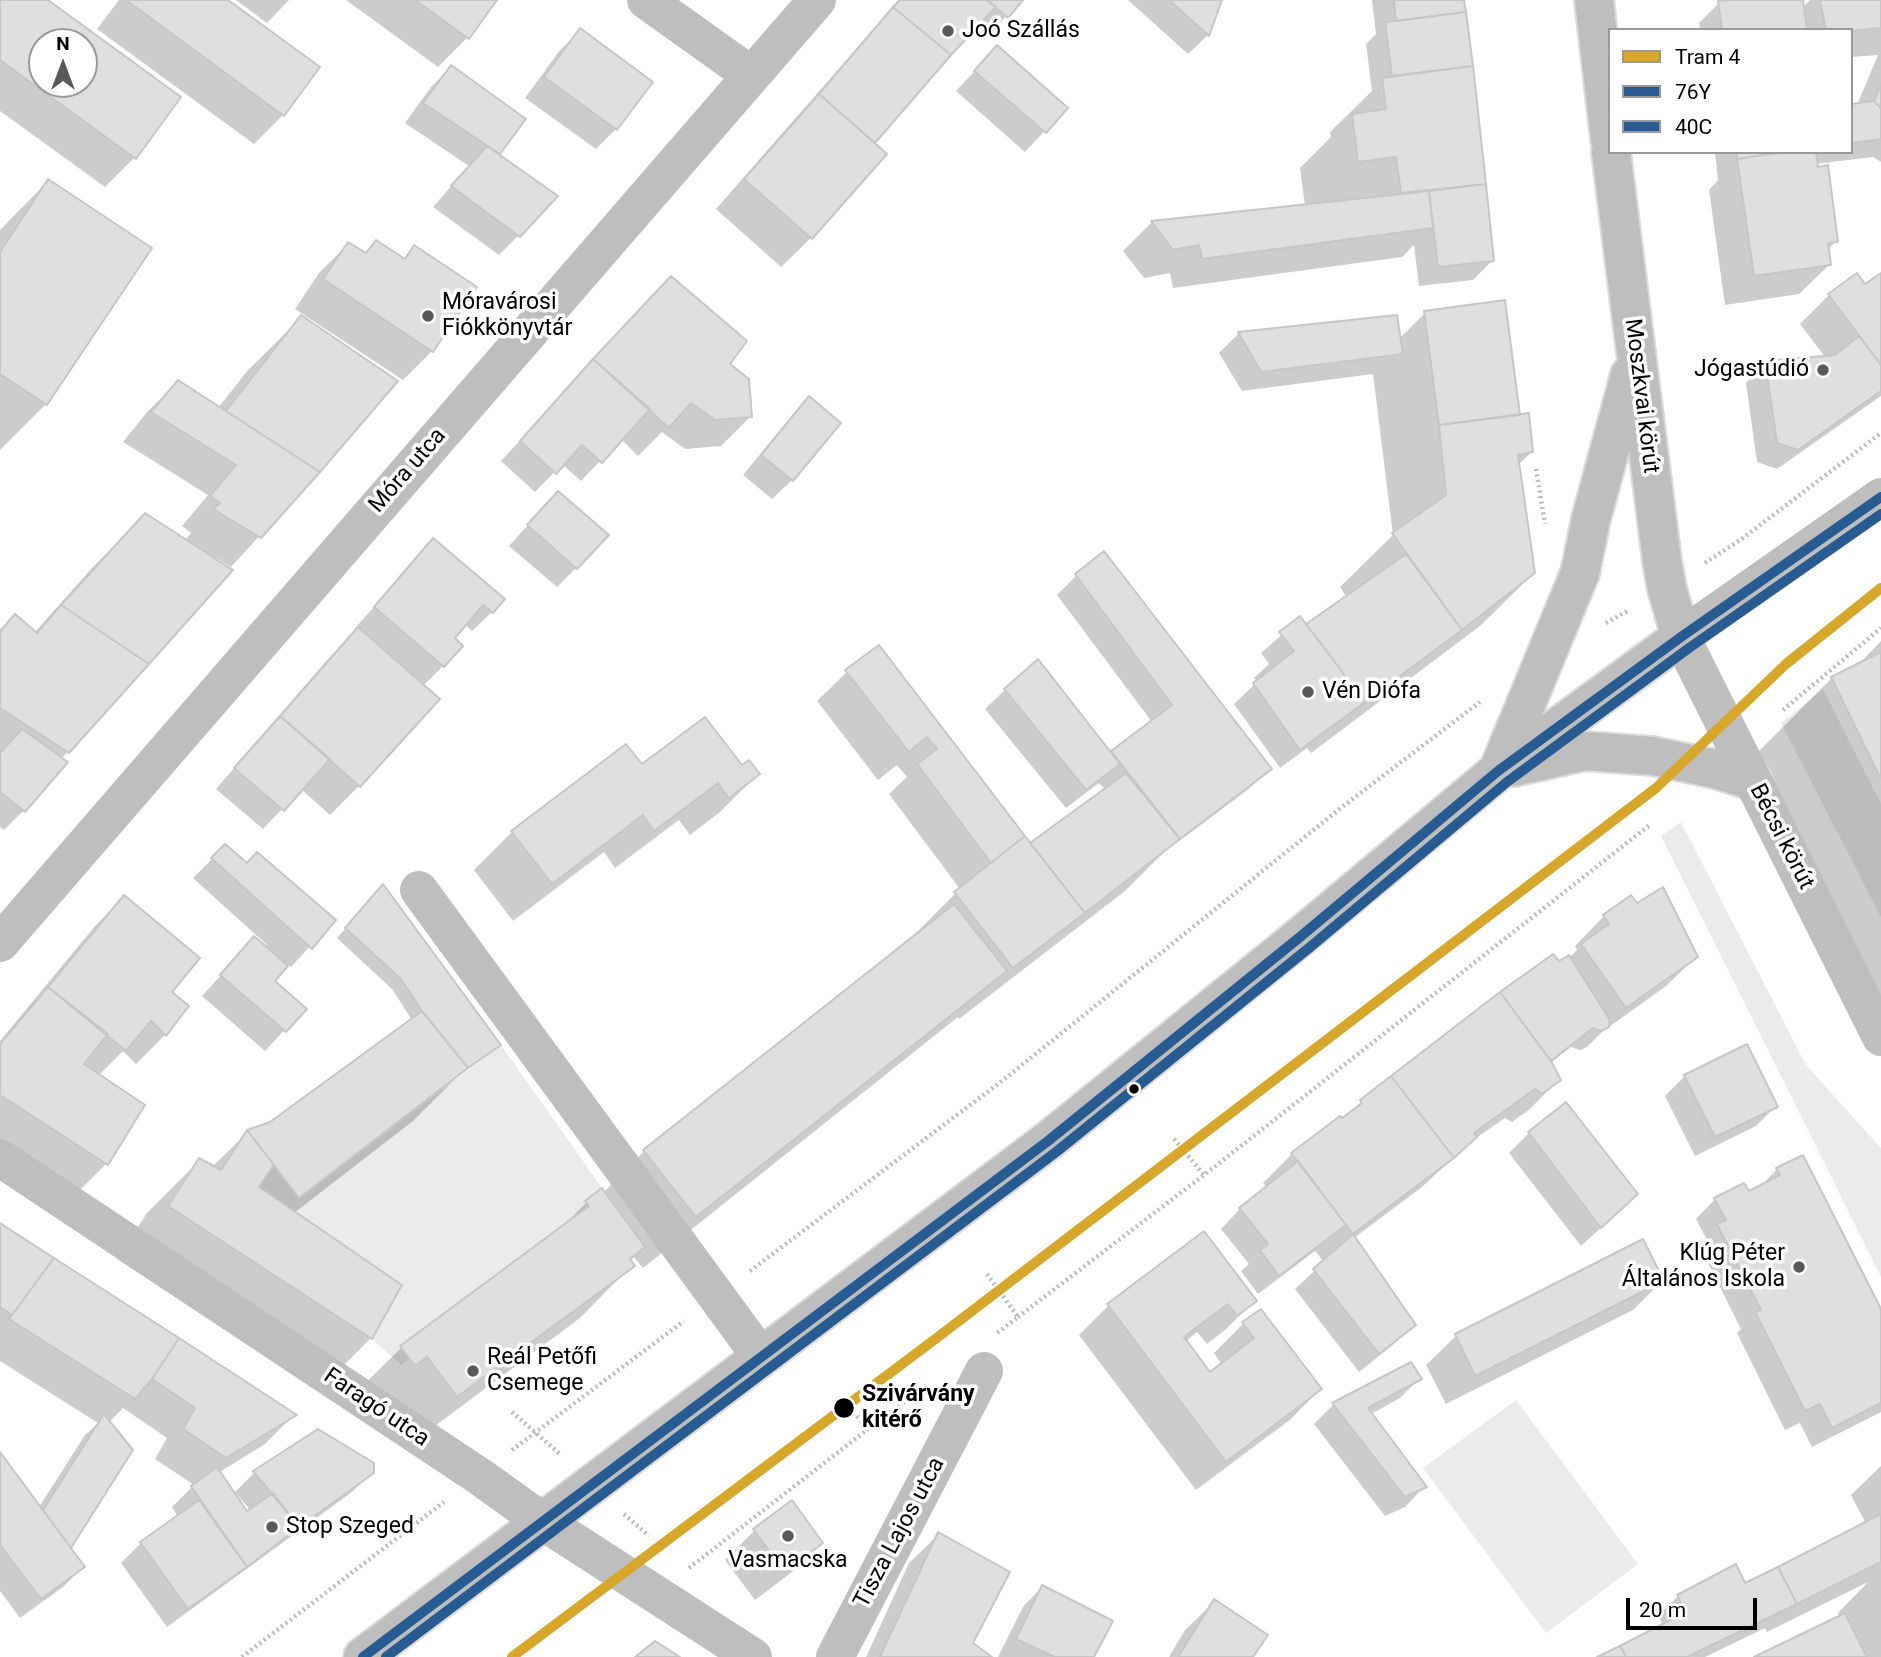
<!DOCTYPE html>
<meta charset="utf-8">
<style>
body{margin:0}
#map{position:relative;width:1881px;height:1657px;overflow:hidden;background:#fff;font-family:Roboto,sans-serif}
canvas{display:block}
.legend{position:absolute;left:1608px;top:28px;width:245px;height:126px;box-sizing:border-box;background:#fff;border:2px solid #999;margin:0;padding:9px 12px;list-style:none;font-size:21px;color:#000}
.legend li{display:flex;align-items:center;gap:14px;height:35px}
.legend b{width:35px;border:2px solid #999}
.north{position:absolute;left:28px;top:28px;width:70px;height:70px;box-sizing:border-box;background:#fff;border:2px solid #999;border-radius:50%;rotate:0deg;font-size:19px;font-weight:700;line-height:28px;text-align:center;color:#000}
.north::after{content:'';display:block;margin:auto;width:24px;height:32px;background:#595959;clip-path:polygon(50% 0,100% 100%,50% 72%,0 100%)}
.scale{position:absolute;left:1626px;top:1598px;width:131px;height:32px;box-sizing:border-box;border:4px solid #000;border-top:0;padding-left:9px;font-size:21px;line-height:24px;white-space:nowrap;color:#000;-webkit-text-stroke:5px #fff;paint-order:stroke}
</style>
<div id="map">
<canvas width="1881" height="1657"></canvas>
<ul class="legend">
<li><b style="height:9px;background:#d7a72c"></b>Tram 4</li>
<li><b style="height:9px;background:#275b91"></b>76Y</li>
<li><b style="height:9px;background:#275b91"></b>40C</li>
</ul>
<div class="north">N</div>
<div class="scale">20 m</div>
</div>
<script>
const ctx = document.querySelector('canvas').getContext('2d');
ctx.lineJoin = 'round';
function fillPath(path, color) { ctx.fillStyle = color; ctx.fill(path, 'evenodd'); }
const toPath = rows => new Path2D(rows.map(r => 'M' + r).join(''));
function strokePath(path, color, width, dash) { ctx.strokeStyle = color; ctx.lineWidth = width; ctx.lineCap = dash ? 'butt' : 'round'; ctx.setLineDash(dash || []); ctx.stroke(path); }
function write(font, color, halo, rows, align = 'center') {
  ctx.font = font + ' Roboto,sans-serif'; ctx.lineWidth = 7; ctx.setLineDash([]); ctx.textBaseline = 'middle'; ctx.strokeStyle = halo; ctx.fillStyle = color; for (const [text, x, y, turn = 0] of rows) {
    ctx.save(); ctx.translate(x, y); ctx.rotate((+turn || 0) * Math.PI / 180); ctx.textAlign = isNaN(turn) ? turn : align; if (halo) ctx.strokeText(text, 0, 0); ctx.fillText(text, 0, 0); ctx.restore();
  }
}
fillPath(toPath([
 [1823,689,1881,804,1881,917,1781,723],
 [1681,822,1806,1065,1881,1148,1881,1277,1661,836],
 [501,1045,602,1188,585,1201,589,1206,400,1346,409,1359,401,1365,372,1339,402,1284,259,1187,274,1165,300,1198],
 [1516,1400,1638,1564,1546,1633,1423,1468]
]), '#ebebeb');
fillPath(toPath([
 [0,0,45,0,179,97,134,158,105,187,0,111],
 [42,42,84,42,84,84,42,84],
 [119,0,225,0,283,115,254,144,97,29],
 [236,0,289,0,267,23],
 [346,0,495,0,467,38,438,67],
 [899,0,1021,0,987,37,975,26,949,55,873,144,811,238,781,267,716,209],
 [1128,0,1220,0,1208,35,1188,54],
 [1372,0,1463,0,1493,260,1473,280,1419,286,1414,245,1402,257,1173,288,1170,273,1144,278,1123,251,1152,222,1305,206,1300,168,1331,137,1330,132,1372,91,1366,44,1376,34],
 [1740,0,1802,0,1803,7,1810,0,1881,0,1881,162,1873,157,1815,164,1836,241,1827,251,1829,265,1799,294,1725,305,1709,190,1718,180,1715,152,1851,152,1851,106,1857,105,1878,55,1851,57,1851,30,1700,30,1699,23,1719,3],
 [580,31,650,82,616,129,596,149,525,98,560,50],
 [997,47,1065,109,1025,152,956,91],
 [451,67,524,120,497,155,519,235,499,255,433,207,469,166,405,123,431,87],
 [48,181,46,404,0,450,0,230],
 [376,242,403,259,414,248,432,351,403,380,304,315,302,317,319,471,231,567,215,557,213,560,230,571,61,759,24,810,4,830,0,827,0,631,34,633,92,568,145,515,184,541,191,533,182,526,208,495,123,442,148,411,178,382,218,408,248,370,304,315,295,309,319,273,348,244,364,254],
 [1881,275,1881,396,1777,469,1757,462,1746,383,1766,363,1825,357,1800,324,1829,295,1865,287],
 [642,308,727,364,750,417,721,446,685,449,662,432,638,456,621,439,581,481,562,464,535,492,501,461],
 [1425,313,1518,417,1532,452,1518,465,1534,573,1480,626,1311,753,1307,748,1280,768,1234,704,1257,682,1254,678,1269,664,1261,653,1300,619,1306,627,1347,598,1340,587,1393,535,1373,374,1242,391,1219,353,1238,334,1395,317,1399,339],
 [810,399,792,480,772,499,743,475,790,418],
 [539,513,576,568,557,587,509,546],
 [433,541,492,612,472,631,464,624,452,638,443,666,423,686,359,786,330,815,301,789,263,829,216,789,328,659,358,630,355,628],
 [1077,575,1269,769,1250,788,1178,842,1184,837,1179,837,1125,891,959,1019,958,1017,643,1268,634,1257,629,1261,632,1265,580,1318,404,1449,348,1400,401,1348,557,1232,586,1203,601,1191,603,1193,644,1151,903,946,960,889,889,794,907,777,897,765,878,780,817,701,847,672,879,647,1030,845,1106,790,1099,783,1066,808,985,709,1005,690,1110,754,1152,722,1057,595],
 [1881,641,1881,1011,1755,755,1832,678,1856,667],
 [641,767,741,767,758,774,720,812,690,835,679,820,615,868,604,852,513,921,474,870,512,832],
 [225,846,247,865,334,920,291,967,287,964,272,981,304,1009,265,1051,202,996,254,939,264,948,267,945,193,878],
 [374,896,498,1045,457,1077,413,1121,294,1213,371,1338,318,1391,117,1259,147,1213,200,1160,212,1167,248,1132,271,1124,412,1020,392,989,337,938],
 [124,897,169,993,165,1035,136,1064,123,1051,98,1076,106,1164,77,1193,0,1143,0,1041,95,926],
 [1631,898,1696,957,1666,986,1602,1032,1587,1047,1580,1050,1571,1047,1550,1063,1559,1079,1530,1109,1512,1122,1505,1118,1469,1143,1422,1187,1354,1238,1414,1324,1394,1344,1359,1372,1295,1289,1324,1262,1315,1251,1258,1294,1241,1271,1249,1264,1221,1229,1240,1209,1267,1188,1263,1183,1292,1154,1344,1118,1361,1102,1558,963,1569,958,1577,950,1575,946,1604,916],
 [1685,1076,1776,1106,1756,1126,1695,1156,1665,1096],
 [1529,1133,1616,1214,1581,1246,1509,1153],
 [1777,1169,1881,1313,1881,1412,1812,1447,1800,1423,1785,1430,1737,1333,1741,1329,1699,1245,1706,1238,1696,1219,1715,1199,1748,1194,1758,1189],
 [0,1225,294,1415,265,1444,218,1473,247,1514,251,1511,235,1492,255,1472,372,1472,352,1492,167,1627,121,1563,141,1543,178,1517,172,1507,194,1485,155,1459,167,1438,123,1408,109,1422,131,1450,69,1548,83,1567,63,1587,20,1618,0,1591,0,1455,39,1507,85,1435,98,1423,0,1361],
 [1642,1242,1662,1281,1633,1310,1446,1404,1426,1365,1456,1336],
 [1255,1300,1225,1330,1207,1344,1197,1332,1185,1342,1210,1374,1222,1365,1214,1353,1243,1324,1320,1389,1291,1419,1196,1490,1079,1335,1108,1306],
 [1411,1364,1420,1378,1400,1398,1371,1414,1424,1487,1405,1507,1385,1516,1314,1424,1333,1405],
 [1881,1466,1881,1657,1758,1657,1840,1617,1838,1613,1868,1582,1767,1632,1765,1628,1705,1657,1601,1657,1663,1626,1658,1616,1678,1596,1744,1586,1866,1524,1851,1495],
 [791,1503,821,1542,792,1572,755,1600,725,1560,754,1531],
 [939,1534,970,1644,989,1657,866,1657,909,1563],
 [1042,1587,1092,1657,998,1657,1023,1607],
 [1215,1601,1251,1657,1169,1657,1185,1630]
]), '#0003');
const building = toPath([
 [0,0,48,0,181,97,136,159,0,60,0,0],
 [42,42,84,42,84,84,42,84,42,42],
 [126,0,228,0,320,67,284,116,126,0],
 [415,0,497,0,469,39,415,0],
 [900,0,987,0,996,7,951,55,893,7,900,0],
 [987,0,1023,0,1008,18,987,0],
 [1169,0,1222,0,1209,36,1169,0],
 [1394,0,1464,0,1466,12,1396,21,1394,0],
 [1728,0,1803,0,1807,30,1722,30,1718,1,1728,0],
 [1820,0,1881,0,1881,28,1851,31,1826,30,1820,0],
 [893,7,951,55,875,143,819,94,893,7],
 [1466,12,1473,66,1392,76,1385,22,1466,12],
 [580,28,653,82,617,130,544,77,580,28],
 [997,45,1068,108,1046,133,974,71,997,45],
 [451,65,526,119,500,154,423,103,451,65],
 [1473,66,1486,184,1401,193,1396,157,1358,162,1352,114,1386,109,1382,78,1473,66],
 [1881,84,1881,108,1874,101,1881,84],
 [819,94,887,154,812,239,744,179,819,94],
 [1874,101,1881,108,1881,139,1851,143,1851,104,1874,101],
 [487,146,558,196,520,237,451,186,487,146],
 [1736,152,1784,152,1737,159,1736,152],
 [1784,152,1816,152,1818,167,1828,165,1838,242,1828,243,1831,265,1754,276,1737,159,1784,152],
 [48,179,152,248,47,405,0,374,0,252,48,179],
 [1486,184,1494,261,1438,267,1429,191,1486,184],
 [1429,191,1433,228,1202,259,1199,245,1173,250,1151,221,1429,191],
 [376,240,405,259,414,245,477,287,433,352,323,279,348,242,366,253,376,240],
 [1857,273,1865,284,1881,273,1881,365,1828,294,1857,273],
 [671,276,747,341,730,364,749,379,752,417,715,420,691,403,669,428,593,359,671,276],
 [1505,300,1520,415,1439,425,1424,311,1505,300],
 [301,315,398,381,320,472,226,411,301,315],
 [1397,315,1403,354,1261,372,1238,332,1397,315],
 [1859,336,1881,365,1881,391,1798,450,1777,443,1765,361,1835,355,1859,336],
 [593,359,650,409,602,463,582,445,556,474,520,441,593,359],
 [178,380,320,472,261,538,213,509,220,503,210,496,236,465,151,412,178,380],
 [809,396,841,423,793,481,761,455,809,396],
 [1529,413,1533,452,1518,455,1535,573,1462,630,1392,533,1446,495,1439,425,1529,413],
 [558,491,609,535,577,569,527,525,558,491],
 [145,513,233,570,149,664,61,605,145,513],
 [433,538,505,599,493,613,483,605,455,638,463,646,444,667,374,607,433,538],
 [1104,551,1272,769,1180,839,1111,751,1172,705,1075,574,1104,551],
 [1406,554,1462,630,1365,702,1306,624,1406,554],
 [61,605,149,664,69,753,0,708,0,631,15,614,37,633,61,605],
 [1300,616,1365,702,1300,750,1253,683,1294,651,1279,632,1300,616],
 [358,627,440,699,360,787,280,716,358,627],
 [879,645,1025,836,991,863,917,764,937,749,927,737,909,752,845,670,879,645],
 [1881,652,1881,779,1831,677,1881,652],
 [1038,659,1120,764,1086,790,1004,689,1038,659],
 [280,716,330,759,284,811,234,768,280,716],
 [705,717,742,765,749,760,760,774,729,798,718,783,654,831,643,815,552,884,511,831,626,744,642,764,705,717],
 [22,729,68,762,25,812,0,792,0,753,22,729],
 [1126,773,1180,839,1085,913,1030,843,1126,773],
 [1025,836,1085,913,1013,968,954,892,1025,836],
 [225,844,247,863,257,852,336,920,312,949,211,858,225,844],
 [383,884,501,1045,468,1068,422,1011,401,979,345,928,383,884],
 [1663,887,1698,957,1626,1008,1581,944,1609,924,1603,915,1631,895,1637,903,1663,887],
 [124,895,200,958,172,992,189,1006,166,1036,151,1021,126,1051,48,987,124,895],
 [954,904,1007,971,696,1217,643,1150,954,904],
 [254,936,288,966,275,981,307,1009,286,1032,220,975,254,936],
 [1553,954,1559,961,1569,955,1610,1020,1609,1027,1601,1031,1593,1028,1551,1061,1500,992,1553,954],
 [48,987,108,1034,84,1064,145,1105,108,1165,0,1095,0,1044,48,987],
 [1500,992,1551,1061,1561,1080,1542,1094,1535,1089,1474,1133,1477,1137,1454,1158,1391,1076,1500,992],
 [422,1011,468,1068,299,1198,247,1130,270,1122,422,1011],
 [1747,1044,1778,1107,1715,1137,1684,1075,1747,1044],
 [1391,1076,1454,1158,1353,1234,1291,1153,1340,1116,1342,1118,1362,1103,1360,1100,1391,1076],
 [1566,1102,1638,1194,1601,1228,1528,1132,1566,1102],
 [247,1130,274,1165,259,1187,402,1285,372,1339,168,1206,199,1158,221,1170,247,1130],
 [1803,1155,1881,1309,1881,1403,1832,1428,1820,1404,1805,1411,1755,1312,1761,1310,1717,1224,1726,1220,1714,1198,1744,1183,1749,1191,1780,1175,1776,1168,1803,1155],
 [1298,1161,1346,1225,1279,1276,1260,1250,1268,1244,1239,1208,1298,1161],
 [602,1188,645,1247,630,1259,635,1266,457,1397,427,1357,415,1366,400,1346,589,1206,585,1201,602,1188],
 [0,1223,54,1258,12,1315,0,1307,0,1223],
 [1204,1231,1257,1301,1237,1316,1228,1304,1184,1337,1210,1372,1254,1338,1242,1322,1261,1309,1322,1389,1226,1462,1107,1304,1204,1231],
 [1353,1234,1416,1325,1379,1354,1313,1269,1353,1234],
 [1643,1239,1664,1281,1475,1376,1455,1334,1643,1239],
 [54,1258,179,1338,152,1379,135,1399,9,1319,54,1258],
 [179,1338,297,1415,226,1458,183,1429,195,1408,152,1379,179,1338],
 [1411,1362,1422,1379,1368,1408,1427,1487,1405,1497,1332,1403,1411,1362],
 [104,1414,133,1450,71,1548,43,1510,104,1414],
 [318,1429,374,1463,374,1473,299,1527,253,1471,318,1429],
 [0,1452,85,1567,41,1599,0,1545,0,1452],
 [217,1467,247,1511,273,1493,299,1527,247,1567,191,1486,217,1467],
 [199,1500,247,1567,188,1609,140,1542,199,1500],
 [792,1500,823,1543,785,1572,753,1529,792,1500],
 [1881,1514,1881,1562,1797,1604,1778,1567,1881,1514],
 [938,1532,1010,1572,973,1643,992,1657,880,1657,938,1532],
 [1736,1564,1745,1583,1778,1567,1797,1604,1687,1657,1626,1657,1620,1646,1686,1612,1677,1595,1736,1564],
 [1042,1585,1113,1621,1094,1657,1055,1657,1016,1639,1042,1585],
 [1214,1599,1268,1635,1253,1657,1178,1657,1214,1599],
 [1845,1613,1867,1657,1754,1657,1845,1613],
 [655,1641,680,1657,635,1657,655,1641],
 [1620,1646,1626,1657,1597,1657,1620,1646]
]);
fillPath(building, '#dfdfdf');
strokePath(building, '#c6c6c6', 2);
const major = toPath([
 [1594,0,1610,139],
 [1514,767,1585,751,1653,756,1715,769,1753,781],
 [1499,769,1580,573,1591,519,1630,375],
 [363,1657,1048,1141,1300,937,1498,771,1681,637,1667,589,1662,561,1611,152]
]);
strokePath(major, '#dbdbdb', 42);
strokePath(toPath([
 [1536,469,1545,524],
 [1705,563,1743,538,1881,433],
 [1606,623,1629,610],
 [1783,710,1881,628],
 [1174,1139,1204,1175],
 [750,1271,1002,1081,1342,807,1480,702],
 [987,1274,1018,1317,997,1333],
 [1018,1317,1204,1175,1651,824],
 [512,1412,561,1455],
 [857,1416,868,1429,928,1384],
 [512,1450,684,1321],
 [624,1514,649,1536],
 [689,1568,868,1429],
 [242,1657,444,1502]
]), '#b9b9b9', 4.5, [2, 3.5]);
strokePath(toPath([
 [646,0,751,75],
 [1881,497,1681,637,1881,1037],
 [419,890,761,1357],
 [0,943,817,0],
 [0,1158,479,1476,542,1521,753,1657],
 [835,1657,984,1371]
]), '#bebebe', 38);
strokePath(major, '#bebebe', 38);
strokePath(toPath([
 [363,1657,1048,1141,1300,937,1498,771,1681,637,1881,497]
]), '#275b91', 10);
strokePath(toPath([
 [386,1657,1056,1152,1309,948,1507,782,1689,648,1881,514]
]), '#275b91', 10);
strokePath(toPath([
 [512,1657,938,1337,1656,788,1786,664,1881,588]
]), '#d7a72c', 10);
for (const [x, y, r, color] of [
 [948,31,7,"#595959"],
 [428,316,7,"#595959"],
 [1823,370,7,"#595959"],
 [1308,692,7,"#595959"],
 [1134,1089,6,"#000"],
 [1799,1267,7,"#595959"],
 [473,1371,7,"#595959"],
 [844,1408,11,"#000"],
 [272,1527,7,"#595959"],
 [788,1536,7,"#595959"]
]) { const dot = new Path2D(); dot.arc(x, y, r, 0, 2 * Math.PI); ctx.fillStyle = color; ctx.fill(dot); strokePath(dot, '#fff', 2.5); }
write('23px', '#000', '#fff', [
 ["Joó Szállás",962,31],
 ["Móravárosi",442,303],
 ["Fiókkönyvtár",442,329],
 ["Jógastúdió",1809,370,"right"],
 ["Vén Diófa",1322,692],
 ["Klúg Péter",1785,1254,"right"],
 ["Általános Iskola",1785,1280,"right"],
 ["Reál Petőfi",487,1358],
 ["Csemege",487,1384],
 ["Stop Szeged",286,1527],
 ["Vasmacska",788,1561,"center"]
], 'left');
write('23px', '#000', '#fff', [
 ["Moszkvai körút",1641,396,83],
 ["Móra utca",408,471,-49],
 ["Bécsi körút",1781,837,63],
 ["Faragó utca",376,1408,34],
 ["Tisza Lajos utca",900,1533,-62]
]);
write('bold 23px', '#000', '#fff', [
 ["Szivárvány",862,1395],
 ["kitérő",862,1421]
], 'left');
</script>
